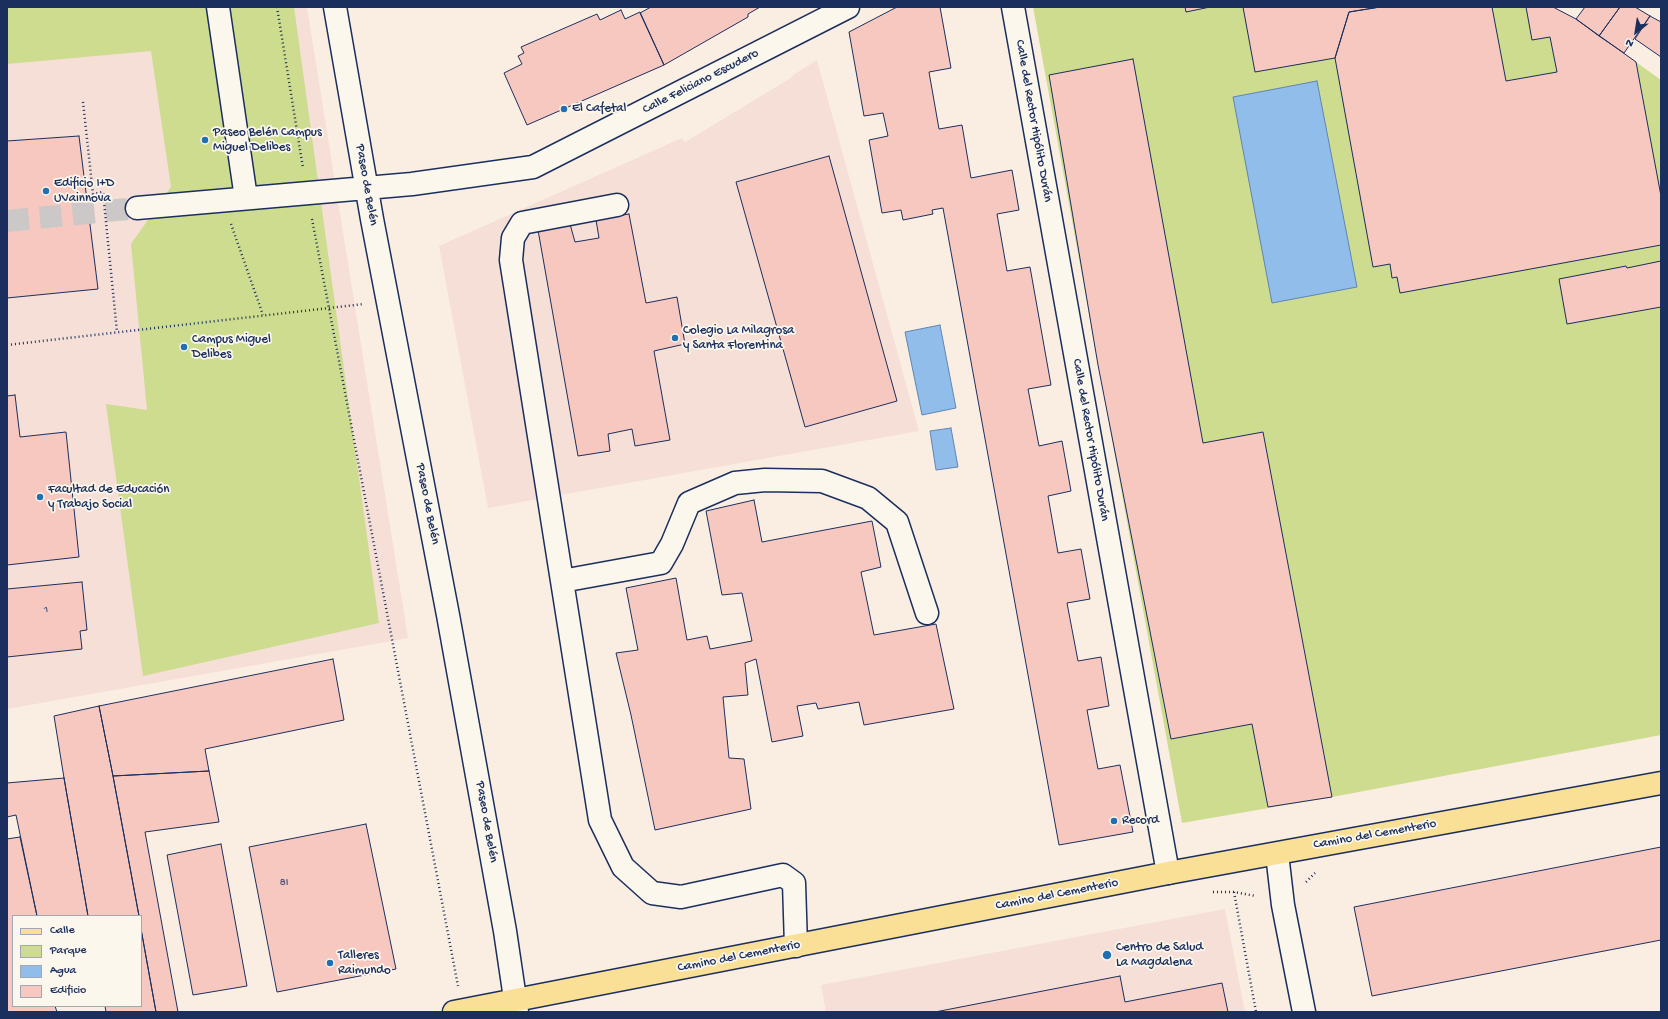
<!DOCTYPE html>
<meta charset="utf-8">
<style>
body{margin:0}
#map{position:relative;width:1668px;height:1019px;overflow:hidden;background:#faeee3;font-family:"Gochi Hand",sans-serif}
canvas{display:block}
.frame{position:absolute;inset:0;border:8px solid #1b2f5e;pointer-events:none}
.legend{position:absolute;left:12px;top:915px;width:130px;height:92px;box-sizing:border-box;background:#fbf7ec;border:1px solid #a1a7b3;margin:0;padding:5px 7px;list-style:none;font-size:12px;color:#1b2f5e}
.legend li{display:flex;align-items:center;gap:8px;height:20px}
.legend b{width:20px;border:1px solid #a1a7b3}
.north{position:absolute;left:1616px;top:12px;width:40px;height:40px;-webkit-text-stroke:3px #fbf7ec;paint-order:stroke;rotate:210deg;font-size:11px;font-weight:700;line-height:16px;text-align:center;color:#1b2f5e}
.north::after{content:'';display:block;margin:auto;width:14px;height:18px;background:#1b2f5e;clip-path:polygon(50% 0,100% 100%,50% 72%,0 100%)}
</style>
<div id="map">
<canvas width="1668" height="1019"></canvas>
<div class="frame"></div>
<ul class="legend">
<li><b style="height:5px;background:#fadf96"></b>Calle</li>
<li><b style="height:11px;background:#cddc8f"></b>Parque</li>
<li><b style="height:11px;background:#90bdea"></b>Agua</li>
<li><b style="height:11px;background:#f7c8bf"></b>Edificio</li>
</ul>
<div class="north">N</div>
</div>
<script>
const ctx = document.querySelector('canvas').getContext('2d');
ctx.lineJoin = 'round';
function fillPath(path, color) { ctx.fillStyle = color; ctx.fill(path, 'evenodd'); }
const toPath = rows => new Path2D(rows.map(r => 'M' + r).join(''));
function strokePath(path, color, width, dash) { ctx.strokeStyle = color; ctx.lineWidth = width; ctx.lineCap = dash ? 'butt' : 'round'; ctx.setLineDash(dash || []); ctx.stroke(path); }
function write(font, color, halo, rows, align = 'center') {
  ctx.font = font + ' "Gochi Hand",sans-serif'; ctx.lineWidth = 3.5; ctx.setLineDash([]); ctx.textBaseline = 'middle'; ctx.strokeStyle = halo; ctx.fillStyle = color; for (const [text, x, y, turn = 0] of rows) {
    ctx.save(); ctx.translate(x, y); ctx.rotate((+turn || 0) * Math.PI / 180); ctx.textAlign = isNaN(turn) ? turn : align; if (halo) ctx.strokeText(text, 0, 0); ctx.fillText(text, 0, 0); ctx.restore();
  }
}
fillPath(toPath([
 [7,7,307,7,408,638,7,709,7,657,82,649,80,631,87,630,82,582,7,589,7,565,79,556,66,432,20,437,15,395,7,396,7,298,98,289,79,136,7,141],
 [817,60,919,431,488,508,439,246,682,138,685,142,791,78,793,75],
 [1225,909,1245,1012,826,1012,821,985]
]), '#f5dfd6');
fillPath(toPath([
 [7,7,294,7,379,623,143,676,106,404,147,410,131,244,171,187,151,51,7,64],
 [1033,7,1553,7,1576,19,1661,80,1661,735,1332,797,1182,823]
]), '#cddc8f');
const water = toPath([
 [1317,81,1357,287,1272,303,1233,97,1317,81],
 [940,325,956,408,922,415,905,332,940,325],
 [951,428,958,467,936,470,930,431,951,428]
]);
fillPath(water, '#90bdea');
strokePath(water, '#6184b2', 1);
const building = toPath([
 [651,7,760,7,748,14,748,17,664,65,640,13,651,7],
 [897,7,940,7,951,68,929,72,939,129,962,125,971,178,1012,170,1019,210,997,214,1007,271,1030,267,1051,385,1028,389,1039,446,1062,441,1071,491,1048,496,1058,553,1081,549,1090,599,1067,603,1078,661,1101,657,1109,706,1087,710,1098,769,1120,765,1133,832,1059,845,943,208,932,210,933,214,903,220,901,210,882,213,869,140,888,136,883,113,864,116,849,32,897,7],
 [1185,7,1210,7,1186,12,1185,7],
 [1243,7,1380,7,1349,12,1335,58,1255,72,1243,7],
 [1380,7,1492,7,1506,81,1557,72,1550,37,1532,40,1526,7,1553,7,1576,19,1636,62,1661,196,1661,245,1400,293,1397,277,1392,278,1390,264,1373,267,1335,58,1349,12,1380,7],
 [1585,7,1620,7,1599,36,1576,19,1585,7],
 [1620,7,1635,7,1650,16,1624,53,1599,36,1620,7],
 [621,10,625,19,640,12,664,65,527,125,504,73,522,64,518,56,524,53,521,47,597,14,600,20,621,10],
 [1650,16,1661,22,1661,57,1635,39,1650,16],
 [1133,59,1203,443,1263,432,1332,797,1268,807,1252,724,1171,739,1098,365,1049,75,1133,59],
 [79,136,98,289,7,298,7,141,79,136],
 [829,156,897,401,805,427,736,182,829,156],
 [629,214,646,303,677,297,685,344,654,351,670,440,635,446,632,429,608,434,610,451,578,456,538,230,570,224,575,242,599,238,596,220,629,214],
 [1661,261,1661,307,1567,324,1559,279,1626,266,1627,268,1661,261],
 [15,395,20,437,66,432,79,557,7,565,7,396,15,395],
 [754,500,762,542,872,521,881,567,861,572,874,635,936,624,954,709,864,725,859,702,818,709,816,703,797,706,803,736,772,742,756,659,745,663,748,695,723,697,729,758,744,759,751,809,655,830,631,715,616,653,638,650,626,588,676,578,687,640,707,636,710,649,752,641,742,593,722,595,706,511,754,500],
 [82,582,87,630,80,631,82,649,7,657,7,589,82,582],
 [333,659,344,720,205,749,209,771,113,776,99,706,333,659],
 [99,706,113,776,139,916,88,916,64,778,54,716,99,706],
 [209,771,219,822,145,832,178,1012,156,1012,141,929,141,916,139,916,113,776,209,771],
 [64,778,88,916,37,916,16,815,7,817,7,783,64,778],
 [366,824,396,969,277,992,249,847,366,824],
 [20,837,37,916,13,916,13,1006,55,1006,57,1012,7,1012,7,839,20,837],
 [221,844,247,986,193,995,167,855,221,844],
 [1661,847,1661,940,1372,996,1354,907,1661,847],
 [141,929,156,1012,106,1012,105,1006,141,1006,141,929],
 [1120,976,1125,1002,1222,983,1228,1012,935,1012,1120,976]
]);
fillPath(building, '#f7c8bf');
strokePath(building, '#1b2f5e', 1);
strokePath(toPath([
 [7,221,137,208]
]), '#cdc8c8', 22, [22, 11]);
const minor = toPath([
 [218,7,246,198],
 [335,7,372,219,448,615,505,931,517,1012],
 [1013,7,1168,873],
 [617,205,522,223,513,238,511,260,600,820,623,867,652,893,681,897,783,875,794,883,796,946],
 [137,208,412,184,533,167,848,7],
 [562,581,661,563,672,544,689,503,735,483,765,480,822,481,868,498,897,522,927,613],
 [1277,854,1283,905,1304,1012]
]);
const major = toPath([
 [454,1012,1168,873,1661,783]
]);
strokePath(minor, '#1b2f5e', 25);
strokePath(major, '#1b2f5e', 25);
strokePath(toPath([
 [277,7,303,168],
 [83,102,93,194,103,192,117,332],
 [312,219,458,986],
 [231,224,263,315],
 [7,345,364,304],
 [1306,882,1315,873],
 [1213,892,1234,892,1256,896],
 [1234,892,1256,1012]
]), '#1b2f5e', 2.5, [1, 3]);
strokePath(minor, '#fbf7ec', 22);
strokePath(major, '#fadf96', 22);
for (const [x, y, r, color] of [
 [564,109,4,"#1f6fb2"],
 [205,140,4,"#1f6fb2"],
 [46,191,4,"#1f6fb2"],
 [675,338,4,"#1f6fb2"],
 [184,347,4,"#1f6fb2"],
 [40,497,4,"#1f6fb2"],
 [1114,821,4,"#1f6fb2"],
 [1107,955,5,"#1f6fb2"],
 [330,963,4,"#1f6fb2"]
]) { const dot = new Path2D(); dot.arc(x, y, r, 0, 2 * Math.PI); ctx.fillStyle = color; ctx.fill(dot); strokePath(dot, '#fbf7ec', 1.5); }
write('11px', '#525576', null, [
 ["1",46,610],
 ["8I",284,883]
]);
write('13px', '#1b2f5e', '#fbf7ec', [
 ["Calle Feliciano Escudero",701,82,-27],
 ["Calle del Rector Hipólito Durán",1033,121,80],
 ["Paseo de Belén",366,185,80],
 ["Calle del Rector Hipólito Durán",1090,440,80],
 ["Paseo de Belén",427,504,79],
 ["Paseo de Belén",486,822,80],
 ["Camino del Cementerio",1375,835,-10],
 ["Camino del Cementerio",1057,895,-11],
 ["Camino del Cementerio",739,957,-11]
]);
write('13px', '#1b2f5e', '#fbf7ec', [
 ["El Cafetal",572,109],
 ["Paseo Belén Campus",213,133],
 ["Miguel Delibes",213,148],
 ["Edificio I+D",54,184],
 ["UVainnova",54,199],
 ["Colegio La Milagrosa",683,331],
 ["y Santa Florentina",683,346],
 ["Campus Miguel",192,340],
 ["Delibes",192,355],
 ["Facultad de Educación",48,490],
 ["y Trabajo Social",48,505],
 ["Record",1122,821],
 ["Centro de Salud",1116,948],
 ["La Magdalena",1116,963],
 ["Talleres",338,956],
 ["Raimundo",338,971]
], 'left');
</script>
